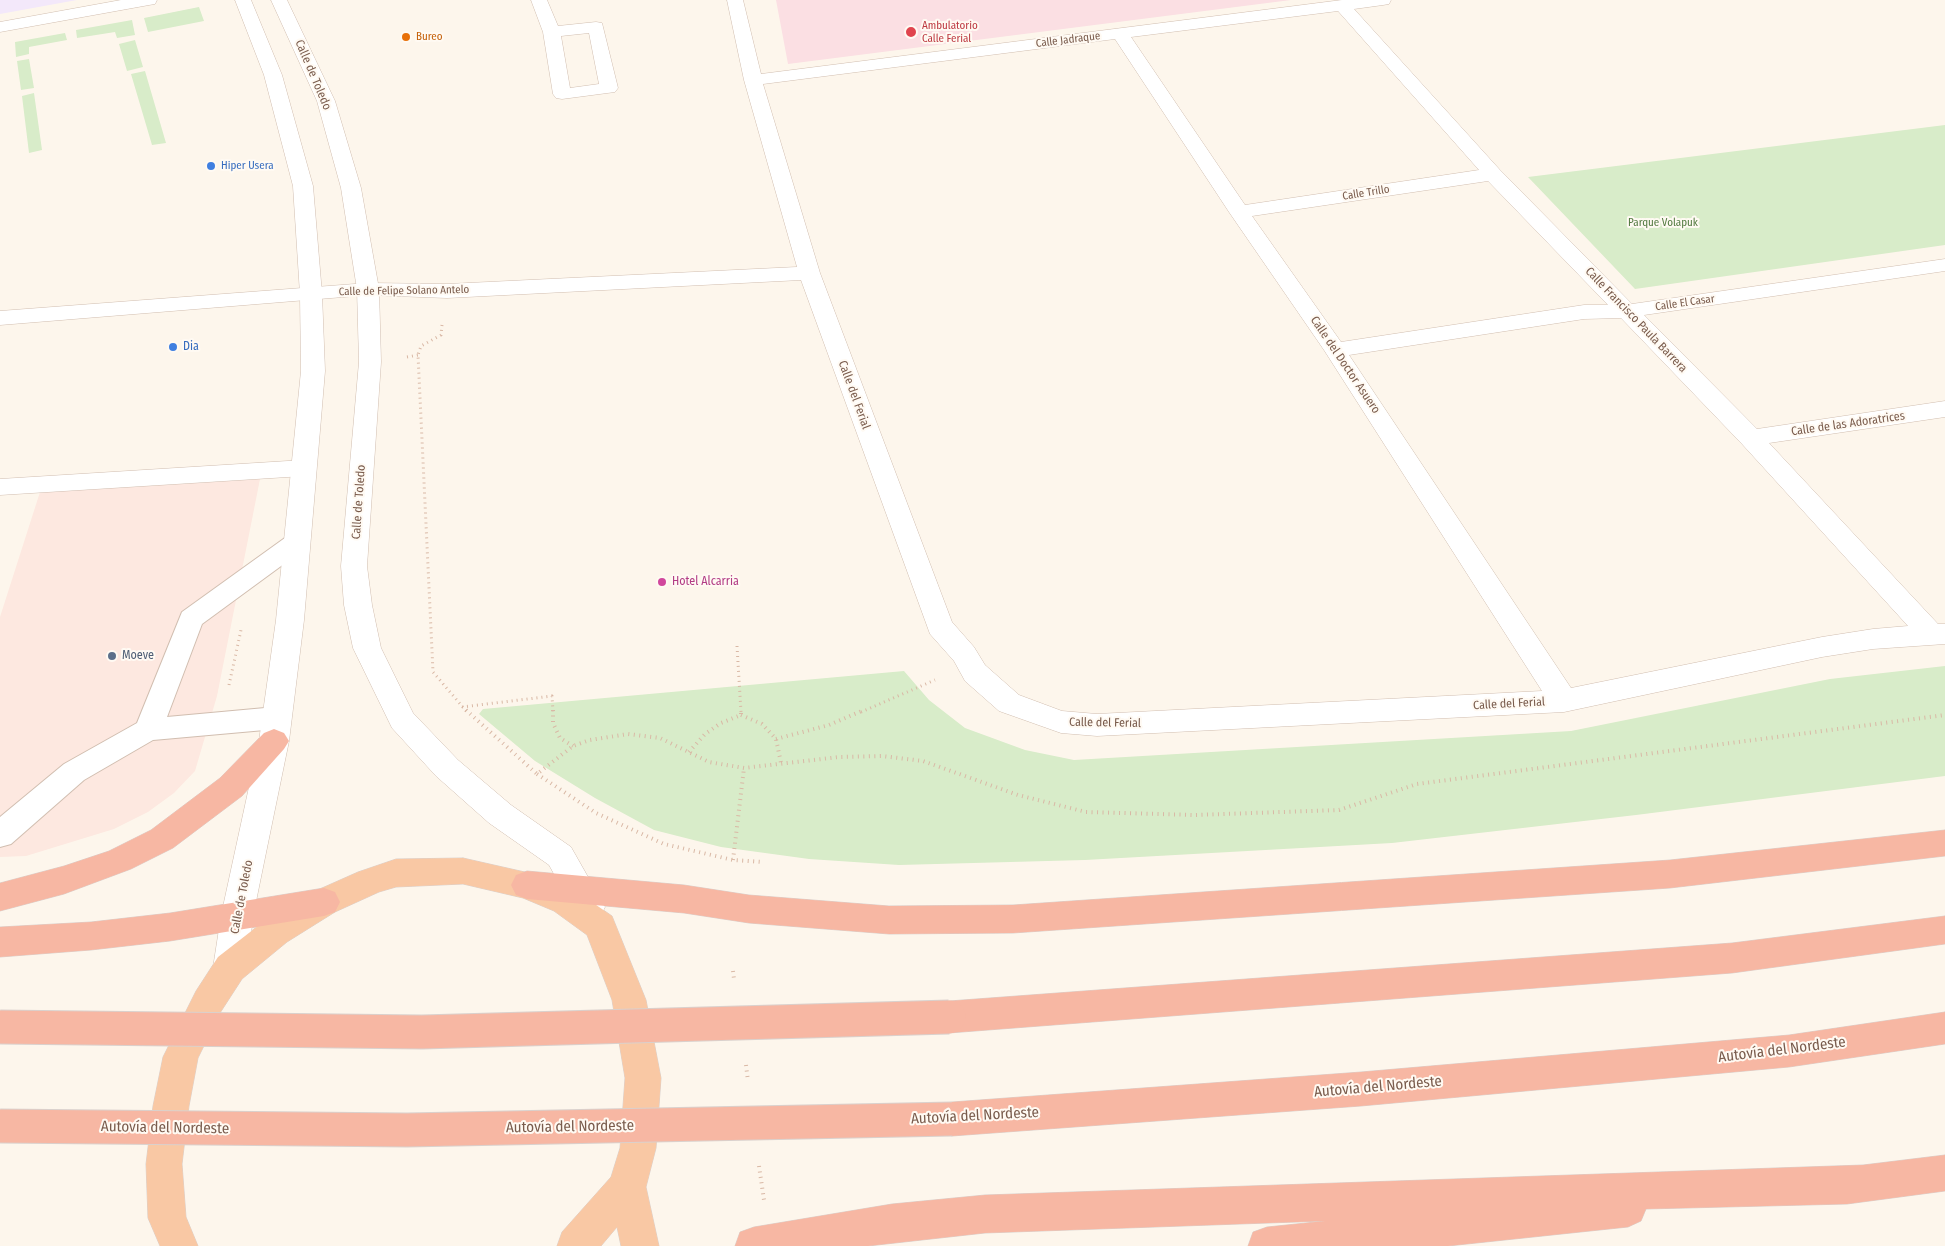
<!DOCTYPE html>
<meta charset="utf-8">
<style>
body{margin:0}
canvas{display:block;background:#fdf6ec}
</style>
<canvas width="1945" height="1246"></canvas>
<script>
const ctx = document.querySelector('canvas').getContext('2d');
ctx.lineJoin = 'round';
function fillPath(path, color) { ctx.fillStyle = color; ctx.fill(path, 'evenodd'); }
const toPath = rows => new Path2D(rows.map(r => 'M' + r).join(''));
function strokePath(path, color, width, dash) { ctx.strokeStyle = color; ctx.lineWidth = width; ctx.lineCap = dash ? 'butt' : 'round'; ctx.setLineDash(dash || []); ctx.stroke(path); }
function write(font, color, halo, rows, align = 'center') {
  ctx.font = font + ' "Fira Sans Condensed",sans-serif'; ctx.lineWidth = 4; ctx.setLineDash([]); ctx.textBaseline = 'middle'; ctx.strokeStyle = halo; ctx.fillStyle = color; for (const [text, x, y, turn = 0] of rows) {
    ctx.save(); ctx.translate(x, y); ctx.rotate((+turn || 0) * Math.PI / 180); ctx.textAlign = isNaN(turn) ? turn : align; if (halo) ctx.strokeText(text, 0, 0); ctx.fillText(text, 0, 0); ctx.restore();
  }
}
fillPath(toPath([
 [260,479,217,696,195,771,174,793,148,812,114,829,26,856,0,857,0,617,40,492]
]), '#fde8e0');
fillPath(toPath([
 [0,0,77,0,0,14]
]), '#f3e8fa');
fillPath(toPath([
 [776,0,1291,0,788,64]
]), '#fbdfe3');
fillPath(toPath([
 [199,7,204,21,148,32,144,18],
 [132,20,135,35,117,38,115,32,77,38,76,30],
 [65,33,67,40,29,47,29,54,16,57,15,42],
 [135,40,143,67,127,71,119,44],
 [29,59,34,88,21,90,17,61],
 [145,71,166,143,152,145,131,74],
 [34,93,42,150,29,153,22,96],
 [1945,125,1945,245,1635,289,1528,177],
 [1945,666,1945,776,1636,815,1392,843,1085,860,899,865,809,859,721,847,654,830,595,798,535,761,479,714,483,709,904,671,929,700,965,728,1025,750,1074,760,1571,731,1830,679]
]), '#d8ecc9');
const service = toPath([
 [298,532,307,535,310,541,307,547,202,624,167,717,276,707,286,710,290,718,286,726,276,729,153,740,84,780,11,844,0,847,0,817,64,764,137,723,182,612,289,535,298,532]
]);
const pedestrian = toPath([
 [304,460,313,462,316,468,313,474,304,476,0,495,0,479,304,460]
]);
const minor = toPath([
 [121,0,157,0,155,4,149,5,0,32,0,22,121,0],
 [531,0,547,0,558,26,596,22,602,23,618,88,615,92,562,99,556,98,553,94,543,32,531,0],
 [589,33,599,84,570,88,561,36,589,33],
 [727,0,743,0,761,74,1342,0,1391,0,1389,4,1383,5,1354,9,1500,170,1632,304,1945,259,1945,271,1644,315,1757,429,1945,401,1945,417,1769,443,1938,624,1945,624,1945,644,1873,649,1822,657,1564,712,1097,736,1061,733,999,711,965,681,954,661,930,634,801,280,447,298,368,295,0,325,0,311,368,283,447,284,797,267,744,80,727,0],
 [1338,11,1479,170,1245,205,1131,37,1338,11],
 [1115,39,1229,212,1324,350,1542,691,1097,714,1062,711,1019,695,985,665,974,647,952,622,820,273,763,84,1115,39],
 [1488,181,1608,305,1584,305,1341,342,1252,216,1488,181],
 [1621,318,1742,444,1908,626,1873,629,1822,637,1571,688,1349,355,1584,319,1621,318]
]);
const tertiary = toPath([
 [235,0,251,0,282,75,313,186,322,294,325,371,304,620,289,741,253,916,247,968,242,979,230,983,218,979,213,968,221,916,259,741,276,620,301,371,300,294,293,186,264,75,235,0],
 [271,0,287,0,335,101,361,188,379,289,381,362,367,566,372,605,381,648,413,713,458,760,511,805,571,847,605,907,600,917,589,921,578,917,549,865,489,823,436,776,392,728,353,648,344,605,341,566,359,362,357,289,341,188,317,101,271,0]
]);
const trunk = toPath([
 [463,858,538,875,576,891,612,916,646,1000,661,1078,656,1148,646,1187,659,1246,621,1246,617,1227,601,1246,557,1246,562,1232,611,1177,620,1148,625,1078,612,1000,587,935,554,911,523,898,463,884,396,887,379,892,335,912,287,942,242,979,220,1013,198,1058,189,1106,182,1164,186,1217,198,1246,160,1246,148,1218,146,1164,153,1106,163,1057,196,991,218,957,263,922,313,892,358,872,396,859,463,858]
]);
const motorway = toPath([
 [274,729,284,733,289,741,284,749,242,796,173,848,131,869,64,894,0,911,0,883,64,866,109,851,151,830,220,778,264,733,274,729],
 [1945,830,1945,856,1670,888,1013,933,889,934,749,923,684,913,527,899,516,895,511,885,516,875,527,871,684,885,749,895,889,906,1013,905,1670,860,1945,830],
 [324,888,335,892,340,902,335,912,324,916,170,941,91,950,0,957,0,927,91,922,170,913,324,888],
 [1945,916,1945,944,1732,973,949,1033,937,1028,932,1017,937,1006,949,1001,1732,943,1945,916],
 [1945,1012,1945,1044,1789,1067,1361,1106,952,1136,939,1131,934,1119,939,1107,952,1102,1361,1072,1789,1035,1945,1012],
 [1945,1155,1945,1191,1847,1204,1646,1209,1641,1221,1628,1227,1448,1246,1248,1246,1253,1232,1267,1227,1325,1221,985,1233,868,1246,735,1246,740,1232,754,1227,892,1204,985,1195,1863,1165,1945,1155]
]);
strokePath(service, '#d1beb0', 2);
strokePath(pedestrian, '#d1beb0', 1);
strokePath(minor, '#d1beb0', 1);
strokePath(tertiary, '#d1beb0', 1);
strokePath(trunk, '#dad1cd', 1);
strokePath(motorway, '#dad1cd', 1);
strokePath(toPath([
 [442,325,441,335,421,346,418,355,433,672,467,712],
 [407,357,418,355],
 [737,646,741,712],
 [229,685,241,630],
 [462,707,552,696,553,712],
 [861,712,935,680]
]), '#d9b8a5', 3, [1, 4]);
strokePath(toPath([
 [466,710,537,774,573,746,590,740,628,734,660,738,709,762,744,768,839,757,882,756,923,761,1018,795,1086,812,1195,815,1339,810,1417,784,1945,715],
 [553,710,553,723,560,738,573,746],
 [741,715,762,724,776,739,781,763],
 [776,739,829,725,864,710],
 [689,752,705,734,721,723,741,715,741,710],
 [537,774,596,813,664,844,733,860,763,862],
 [733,860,744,768],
 [733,971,734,979],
 [746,1065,748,1081],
 [759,1166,764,1200]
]), '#d9b8a5', 4, [1, 4.5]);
fillPath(service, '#fff');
fillPath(pedestrian, '#fff');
fillPath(minor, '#fff');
fillPath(tertiary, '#fff');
fillPath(trunk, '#f9c8a4');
fillPath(motorway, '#f7b7a3');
const motorwayBridge = toPath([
 [0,1027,422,1032,949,1017],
 [0,1126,407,1130,952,1119]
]);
strokePath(motorwayBridge, '#dad1cd', 35, []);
strokePath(motorwayBridge, '#f7b7a3', 33);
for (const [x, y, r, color] of [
 [911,32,6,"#e0444e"],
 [406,37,5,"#e8710a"],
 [211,166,5,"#3f7fe0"],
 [173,347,5,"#3f7fe0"],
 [662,582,5,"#d1479c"],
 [112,656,5,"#5c6f8a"]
]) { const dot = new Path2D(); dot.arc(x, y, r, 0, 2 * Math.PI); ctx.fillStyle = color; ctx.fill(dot); strokePath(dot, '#fffaf3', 2); }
write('11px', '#be3a42', '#fffaf3', [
 ["Ambulatorio",922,26],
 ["Calle Ferial",922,39]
], 'left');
write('11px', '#c56008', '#fffaf3', [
 ["Bureo",416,37]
], 'left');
write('11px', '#7a5c4d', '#fffaf3', [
 ["Calle Jadraque",1068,40,-7],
 ["Calle Trillo",1366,193,-9],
 ["Calle de Felipe Solano Antelo",404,291,-1],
 ["Calle El Casar",1685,303,-8]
]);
write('11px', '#366cbe', '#fffaf3', [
 ["Hiper Usera",221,166]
], 'left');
write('11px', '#537a41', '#fffaf3', [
 ["Parque Volapuk",1663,223]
]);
write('12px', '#7a5c4d', '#fffaf3', [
 ["Calle de Toledo",313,75,67],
 ["Calle Francisco Paula Barrera",1636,320,46],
 ["Calle del Doctor Asuero",1345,365,56],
 ["Calle del Ferial",854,395,70],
 ["Calle de las Adoratrices",1848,424,-8],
 ["Calle de Toledo",359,502,-86],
 ["Calle del Ferial",1509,704,-3],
 ["Calle del Ferial",1105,723,1],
 ["Calle de Toledo",242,897,-79]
]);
write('12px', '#366cbe', '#fffaf3', [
 ["Dia",183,347]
], 'left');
write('12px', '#b23c85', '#fffaf3', [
 ["Hotel Alcarria",672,582]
], 'left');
write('12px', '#4e5e75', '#fffaf3', [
 ["Moeve",122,656]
], 'left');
write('15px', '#7a5c4d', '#fffaf3', [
 ["Autovía del Nordeste",1782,1050,-7],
 ["Autovía del Nordeste",1378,1087,-5],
 ["Autovía del Nordeste",975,1116,-3],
 ["Autovía del Nordeste",570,1127,-1],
 ["Autovía del Nordeste",165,1128,1]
]);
</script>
